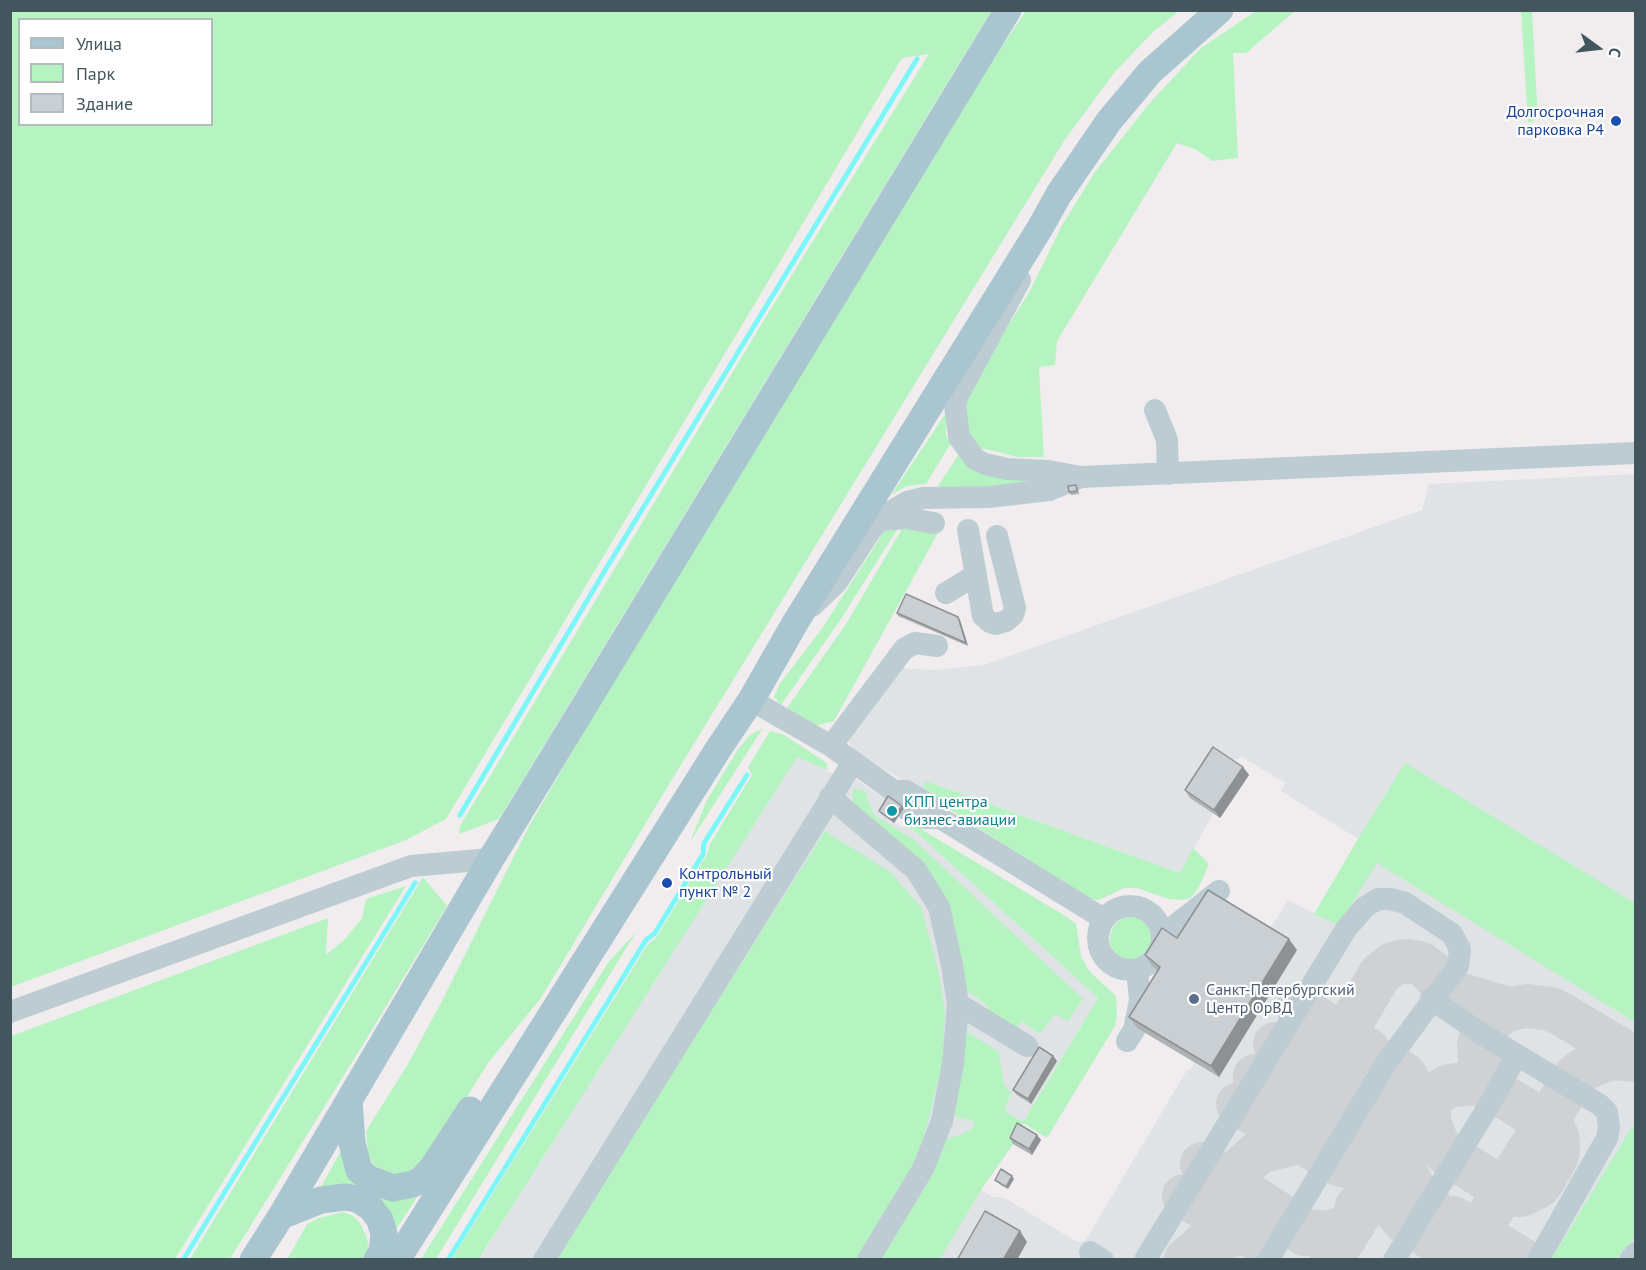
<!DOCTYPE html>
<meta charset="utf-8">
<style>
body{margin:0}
#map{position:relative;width:1646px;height:1270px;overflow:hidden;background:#f1edee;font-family:"PT Sans",sans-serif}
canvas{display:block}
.frame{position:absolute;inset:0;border:12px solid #43565d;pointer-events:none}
.legend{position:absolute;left:18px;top:18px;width:195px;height:108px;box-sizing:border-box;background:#fff;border:2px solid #b4bbbe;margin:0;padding:8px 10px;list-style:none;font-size:18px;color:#43565d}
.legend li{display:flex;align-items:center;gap:12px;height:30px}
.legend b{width:30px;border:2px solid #b4bbbe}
.north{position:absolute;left:1568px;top:18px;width:60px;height:60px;-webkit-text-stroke:4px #fff;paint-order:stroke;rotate:105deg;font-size:16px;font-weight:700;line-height:24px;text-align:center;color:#43565d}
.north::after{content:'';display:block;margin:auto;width:21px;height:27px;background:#43565d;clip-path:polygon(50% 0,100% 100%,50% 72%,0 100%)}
</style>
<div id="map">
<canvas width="1646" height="1270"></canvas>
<div class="frame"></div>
<ul class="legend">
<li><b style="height:8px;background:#a9c5d0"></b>Улица</li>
<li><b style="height:16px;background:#b5f4c1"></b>Парк</li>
<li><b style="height:16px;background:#c9cfd3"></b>Здание</li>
</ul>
<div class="north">С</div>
</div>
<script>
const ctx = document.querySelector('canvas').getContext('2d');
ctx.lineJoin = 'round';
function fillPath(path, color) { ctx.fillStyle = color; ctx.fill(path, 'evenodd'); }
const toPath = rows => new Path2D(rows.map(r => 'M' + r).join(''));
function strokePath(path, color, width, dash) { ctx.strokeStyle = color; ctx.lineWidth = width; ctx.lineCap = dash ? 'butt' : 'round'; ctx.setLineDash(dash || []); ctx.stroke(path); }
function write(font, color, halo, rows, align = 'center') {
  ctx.font = font + ' "PT Sans",sans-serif'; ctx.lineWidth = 4.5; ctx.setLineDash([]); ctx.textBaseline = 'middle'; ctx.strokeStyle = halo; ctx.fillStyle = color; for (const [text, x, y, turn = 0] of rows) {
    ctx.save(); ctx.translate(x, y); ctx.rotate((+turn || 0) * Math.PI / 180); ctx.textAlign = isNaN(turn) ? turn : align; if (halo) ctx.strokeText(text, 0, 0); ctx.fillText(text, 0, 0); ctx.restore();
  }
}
fillPath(toPath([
 [1635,474,1635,1259,479,1260,797,756,841,778,854,778,886,799,879,812,881,814,904,828,913,829,1098,998,1023,1122,1013,1144,981,1190,993,1197,1005,1198,1077,1242,1085,1241,1187,1070,1190,1070,1194,1063,1219,1077,1297,950,1268,932,1288,900,1315,914,1358,839,1281,791,1285,783,1242,757,1236,760,1218,755,1191,798,1213,814,1180,873,929,782,923,792,852,750,848,740,902,668,934,670,984,665,1422,510,1429,484]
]), '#dfe3e6');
fillPath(toPath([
 [11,11,991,11,499,819,459,834,460,826,764,320,929,54,902,58,446,819,406,840,11,987],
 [20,20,212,20,212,124,20,124],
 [1026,11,1179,11,1153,32,1114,73,1064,141,668,786,541,998,488,1063,427,1161,404,1175,393,1175,381,1171,372,1163,368,1154,366,1131,408,1064,443,999,528,828,587,726,987,68],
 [1256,11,1295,11,1246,53,1233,53,1238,158,1212,161,1197,150,1177,143,1057,341,1055,365,1039,367,1044,457,1017,457,986,449,979,450,967,438,962,417,968,390,1031,289,1061,227,1095,172,1148,105,1201,48],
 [1521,11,1532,11,1538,119,1528,123],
 [946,413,946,436,951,443,926,484,907,486,891,495],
 [959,454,1038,483,936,489],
 [906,522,938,533,834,721,814,726,784,712,846,624],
 [900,525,841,619,781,705,774,697,779,685,823,627,887,527],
 [763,728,690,842,706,802,738,749,750,735],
 [770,731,784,735,827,763,827,770,797,757,479,1259,452,1259,648,944,656,938,707,854,710,844,752,775,748,767],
 [1405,763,1635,903,1635,1022,1377,863,1339,925,1314,914,1358,839],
 [925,782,929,782,1180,873,1193,848,1209,864,1199,887,1191,898,1181,900,1169,899,1137,888,1124,888,1099,900,1086,898,923,792],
 [853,788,866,792,868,802,875,816,913,839,1083,999,1068,1021,1055,1014,1040,1034,1021,1021,1013,1032,989,1015,988,1006,961,986,940,900,853,808],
 [911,823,1067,917,1076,924,1081,956,1090,972,1116,996,1117,1016,1115,1026,1047,1138,1023,1123,1013,1144,981,1190,940,1259,879,1260,928,1183,939,1141,961,1135,974,1127,973,1121,960,1118,948,1111,958,1026,999,1052,1004,1085,1011,1093,1004,1111,1023,1122,1098,998,913,829,904,828],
 [825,831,890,872,921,907,937,965,945,1013,942,1064,916,1170,859,1259,554,1260],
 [423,877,447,906,359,1051,230,1259,190,1259],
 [406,886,175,1259,11,1259,11,1036,328,918,326,955,345,939,362,918,366,899],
 '1110 939a23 23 0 1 1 46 0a23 23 0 1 1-46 0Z',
 [636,932,436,1259,421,1259,608,963],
 [1635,1126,1635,1237,1616,1259,1551,1260,1630,1130],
 [342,1149,414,1196,416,1199,391,1237,389,1229,319,1190],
 [343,1212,353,1216,360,1223,367,1237,369,1253,367,1259,287,1260,307,1224,319,1218]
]), '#b5f4c1');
strokePath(toPath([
 [460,815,607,567,917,59],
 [183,1260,415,883],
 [448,1260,646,940,655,933,703,854,704,843,747,775]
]), '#7df6f7', 5);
strokePath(toPath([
 [1298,1007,1368,1050],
 [1255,1076,1362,1142,1370,1144,1379,1144,1395,1141,1410,1131,1416,1111,1415,1097,1411,1085,1405,1075,1387,1062],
 [1351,1089,1342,1077,1338,1067,1338,1045,1380,974,1393,964,1406,961,1420,963,1431,971,1442,985,1452,992,1509,1009,1528,1006,1551,1009,1561,1014,1636,1059],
 [1496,1092,1479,1084,1471,1083,1449,1086,1435,1094,1429,1100,1429,1123,1438,1145,1447,1154,1511,1194,1521,1195,1539,1186,1544,1179,1557,1156,1558,1147,1557,1136,1552,1126,1496,1092,1487,1081,1481,1070,1479,1045,1482,1034,1494,1018,1509,1009],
 [1238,1104,1341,1165,1359,1169,1372,1167,1394,1158,1394,1133,1380,1110,1365,1098,1275,1044],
 [1413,1129,1410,1131,1405,1147,1406,1173,1414,1189,1429,1204],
 [1202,1164,1305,1231,1329,1233,1345,1227,1355,1220,1357,1206],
 [1236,1187,1238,1174,1243,1166,1259,1152,1317,1137],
 [1386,1189,1393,1208,1404,1221,1463,1258,1474,1260],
 [1184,1196,1259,1240],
 [1453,1218,1523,1260],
 [1186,1260,1204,1244,1244,1232,1291,1223,1304,1234],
 [1331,1260,1401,1147],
 [1461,1260,1575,1076,1586,1068,1605,1060,1616,1058,1636,1060]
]), '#d0d1d4', 44);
strokePath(toPath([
 [1020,280,958,395,955,405,959,437,975,459,985,464,1007,469,1048,471,1081,477,1636,453],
 [1155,410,1167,440,1168,474],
 [880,520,906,518,934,523],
 [968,530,983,616,990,622,996,624,1006,621,1013,615,1015,608,997,536],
 [946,593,976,575],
 [812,606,837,582,871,530,885,515,907,502,923,498,989,497,1049,490,1081,477],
 [751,700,831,746,894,791,898,802,909,811,923,818,940,818],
 [831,746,904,649,915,643,937,646],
 [894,791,906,791,918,798,929,805,940,818,1104,919],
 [830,797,916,870,939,907,952,965,958,1004,953,1063,942,1121,923,1169,868,1260],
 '1098 938a32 32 0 1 1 64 0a32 32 0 1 1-64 0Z',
 [1163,935,1219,891],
 [1431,999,1482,1034,1600,1105,1607,1112,1609,1128,1607,1138,1538,1260],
 [958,1004,1027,1046],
 [10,1012,411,866,491,859],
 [1127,1041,1134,1030,1140,1000,1137,970],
 [1090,1252,1103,1260],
 [544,1260,853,762],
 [1145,1260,1346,929,1365,907,1378,899,1390,899,1405,903,1452,934,1460,949,1458,966,1387,1062,1268,1260],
 [1394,1260,1485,1112,1517,1055],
 [1630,1260,1636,1253]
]), '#bcccd2', 22);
strokePath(toPath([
 [349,1101,352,1143,359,1170,369,1179,393,1188,413,1184,422,1179,433,1167,470,1110],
 [281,1216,321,1200,345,1197,357,1199,371,1208,380,1220,384,1234,382,1251,377,1260],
 [253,1260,281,1216,491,859,1008,10],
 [397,1260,717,751,751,700,795,623,1040,228,1059,194,1109,121,1150,72,1220,10]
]), '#a9c5d0', 27);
fillPath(toPath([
 [1076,485,1078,488,1079,494,1071,495,1069,492],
 [897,613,958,617,960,620,968,646,898,616],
 [1243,767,1249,775,1220,818,1190,798,1185,790],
 [904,808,894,823,881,814,879,811],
 [1177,938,1297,950,1219,1077,1137,1028,1129,1017,1158,970,1152,966,1145,955],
 [1053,1056,1057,1061,1031,1104,1017,1095,1013,1090],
 [1037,1135,1041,1140,1032,1155,1013,1144,1010,1138]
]), '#adb2b5');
fillPath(toPath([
 [958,617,960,620,968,646,966,643],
 [1243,767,1249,775,1220,818,1214,810],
 [902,806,904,808,894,823,892,820],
 [1289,939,1297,950,1219,1077,1211,1066],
 [1053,1056,1057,1061,1031,1104,1028,1099],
 [1037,1135,1041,1140,1032,1155,1029,1149],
 [1012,1176,1014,1179,1008,1189,1006,1187],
 [1020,1231,1027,1242,1017,1260,1003,1260]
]), '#8d9194');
const building = toPath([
 [1076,485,1077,491,1069,492,1068,486,1076,485],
 [906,594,958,617,966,643,897,613,906,594],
 [1213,747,1243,767,1214,810,1185,790,1213,747],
 [888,796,902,806,892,820,879,811,888,796],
 [1208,890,1289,939,1211,1066,1129,1017,1160,967,1145,955,1162,928,1177,938,1208,890],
 [1039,1047,1053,1056,1028,1099,1013,1090,1039,1047],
 [1017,1123,1037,1135,1029,1149,1010,1138,1017,1123],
 [1001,1169,1012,1176,1006,1187,995,1180,1001,1169],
 [985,1211,1020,1231,1003,1260,957,1260,985,1211]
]);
fillPath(building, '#c9cfd3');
strokePath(building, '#8d9194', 1.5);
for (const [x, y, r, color] of [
 [1616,121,6,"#1a4fb4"],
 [892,811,6,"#0f9aa8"],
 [667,883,6,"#1a4fb4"],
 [1194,999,6,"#5c6f8a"]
]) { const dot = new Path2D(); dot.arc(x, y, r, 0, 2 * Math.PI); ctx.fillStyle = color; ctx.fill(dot); strokePath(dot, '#fff', 2); }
write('16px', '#164399', '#fff', [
 ["Долгосрочная",1604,112],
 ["парковка P4",1604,130],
 ["Контрольный",679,874,"left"],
 ["пункт № 2",679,892,"left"]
], 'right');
write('16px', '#0d838f', '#fff', [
 ["КПП центра",904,802],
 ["бизнес-авиации",904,820]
], 'left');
write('16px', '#4e5e75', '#fff', [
 ["Санкт-Петербургский",1206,990],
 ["Центр ОрВД",1206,1008]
], 'left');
</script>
